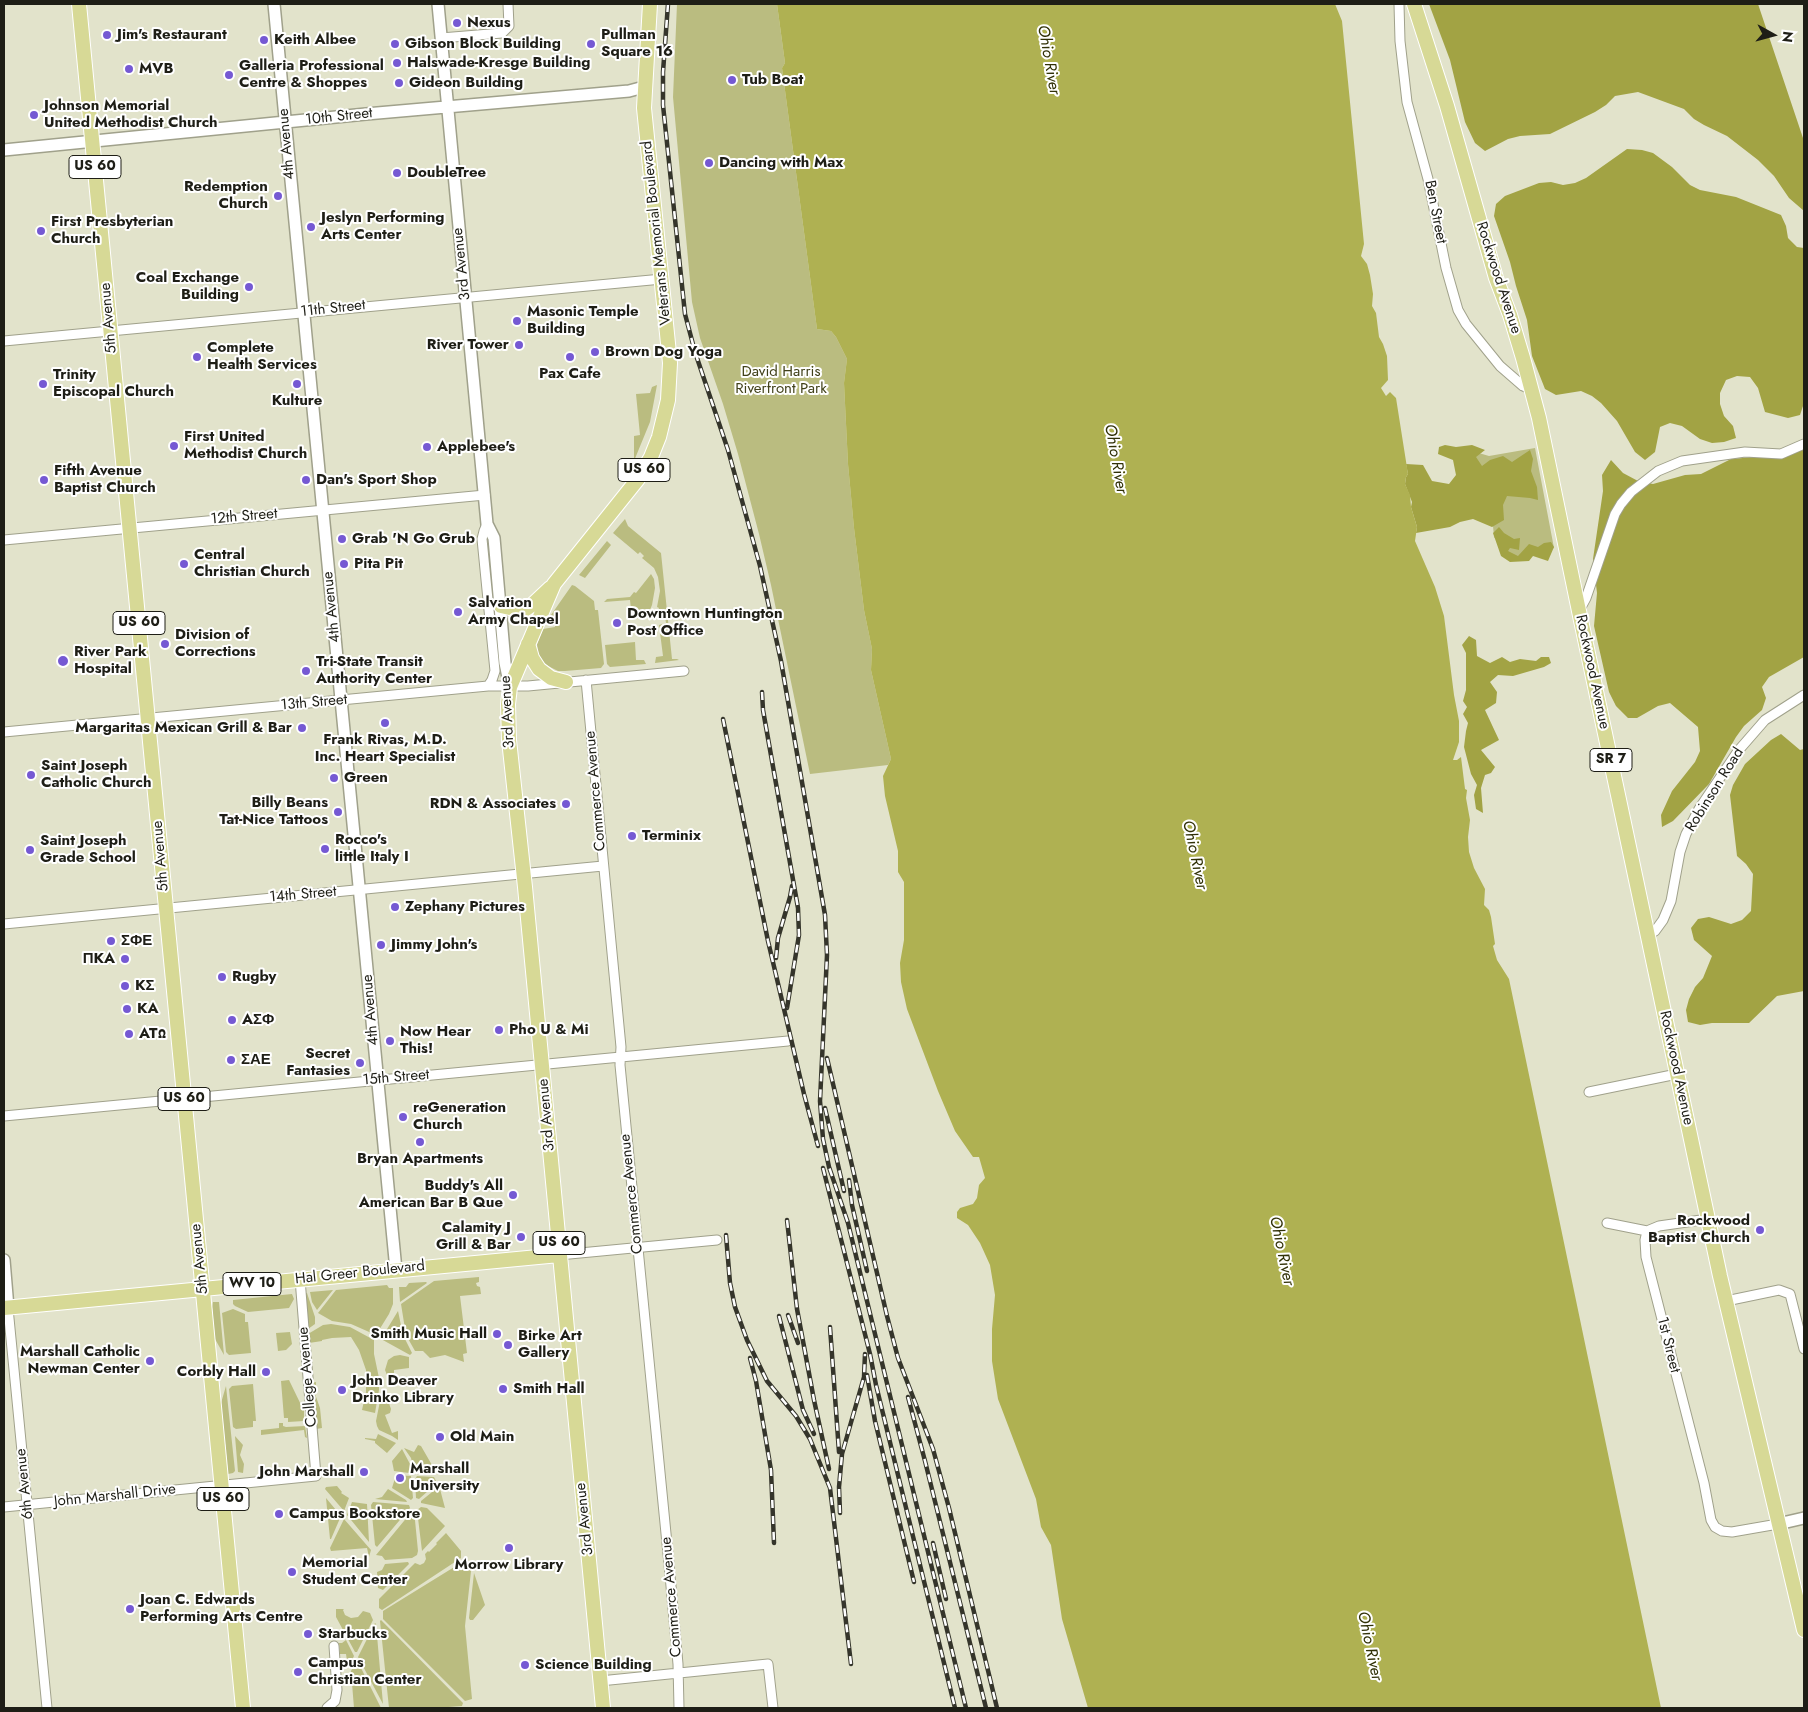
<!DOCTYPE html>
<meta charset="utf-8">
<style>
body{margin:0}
#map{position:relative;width:1808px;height:1712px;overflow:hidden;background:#e2e3cb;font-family:Jost,sans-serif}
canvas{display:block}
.frame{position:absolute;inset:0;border:5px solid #1e1e16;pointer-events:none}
.north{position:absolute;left:1748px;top:10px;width:50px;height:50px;-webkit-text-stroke:4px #fff;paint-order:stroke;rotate:97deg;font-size:14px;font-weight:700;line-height:20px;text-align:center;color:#1e1e16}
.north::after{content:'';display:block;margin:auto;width:18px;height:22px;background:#1e1e16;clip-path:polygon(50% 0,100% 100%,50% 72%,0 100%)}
</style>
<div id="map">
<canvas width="1808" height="1712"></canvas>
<div class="frame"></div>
<div class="north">N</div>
</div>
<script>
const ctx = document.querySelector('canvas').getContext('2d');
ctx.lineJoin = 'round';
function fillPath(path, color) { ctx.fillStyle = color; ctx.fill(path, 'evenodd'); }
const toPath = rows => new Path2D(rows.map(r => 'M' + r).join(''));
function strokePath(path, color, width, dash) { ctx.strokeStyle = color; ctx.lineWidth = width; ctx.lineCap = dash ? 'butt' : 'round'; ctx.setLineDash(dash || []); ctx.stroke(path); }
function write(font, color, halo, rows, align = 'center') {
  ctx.font = font + ' Jost,sans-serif'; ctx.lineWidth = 4; ctx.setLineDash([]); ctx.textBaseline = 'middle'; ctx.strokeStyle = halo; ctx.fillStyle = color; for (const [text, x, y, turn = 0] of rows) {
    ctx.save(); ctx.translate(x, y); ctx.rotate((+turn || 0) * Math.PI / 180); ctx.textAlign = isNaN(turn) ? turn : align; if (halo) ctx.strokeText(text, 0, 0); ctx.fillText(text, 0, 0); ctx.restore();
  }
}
fillPath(toPath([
 [677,4,777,4,785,63,782,68,817,329,831,331,836,337,847,359,844,383,848,464,854,528,864,610,872,649,871,670,891,759,888,765,810,774,771,585,759,534,738,454,723,404,700,338,692,302,673,97],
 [657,385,650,422,634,461,634,436,640,435,636,394,650,393,652,387],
 [1535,448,1554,548,1523,557,1508,556,1494,537,1493,526,1472,451,1489,456],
 [625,519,628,526,661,553,672,659,677,659,679,660,655,663,656,657,663,656,659,625,666,623,665,616,653,617,655,613,657,614,659,608,657,607,660,591,658,577,654,568,642,558,644,556,640,552,638,554,613,533],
 [607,541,611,545,585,578,579,575],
 [651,574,654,579,655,588,652,605,647,617,632,619,630,600,604,602,607,599,630,597,634,592,636,593],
 [572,585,575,586,594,601,595,610,598,610,604,664,601,668,565,671,558,671,546,665,538,654,537,644,543,629,555,627,555,623,551,615],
 [635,642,636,660,644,660,646,664,610,667,607,664,605,645],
 [479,1277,479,1282,476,1283,477,1286,480,1287,481,1294,460,1296,467,1353,463,1354,464,1362,445,1355,430,1358,423,1351,415,1351,406,1335,401,1304,434,1281],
 [426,1282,427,1283,400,1302,399,1287,406,1287,409,1283],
 [387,1285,389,1288,393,1288,393,1304,389,1314,376,1335,351,1324,332,1321,318,1313,336,1290],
 [333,1290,317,1310,312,1302,310,1292],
 [304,1293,307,1293,315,1317,315,1324,308,1329],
 [292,1294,294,1299,289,1308,248,1312,235,1306,233,1304,233,1300],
 [219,1302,224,1355,215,1339,212,1307,213,1302],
 [233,1309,245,1314,245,1322,248,1322,251,1353,229,1355,226,1352,222,1313],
 [398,1311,403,1335,412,1353,410,1355,381,1339],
 [331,1324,350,1327,374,1340,374,1354,379,1378,379,1390,375,1413,362,1410,366,1392,366,1370,359,1350,351,1337,332,1338,322,1340,322,1341,309,1343,308,1334,323,1325],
 [290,1332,292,1344,286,1350,278,1351,276,1333],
 [400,1355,409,1357,409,1368,394,1370,394,1373,387,1375,385,1370,388,1360,394,1356],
 [289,1380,304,1411,304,1421,288,1422,288,1418,284,1418,281,1381],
 [316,1382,316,1391,314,1391,320,1408,322,1428,316,1429,312,1383],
 [253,1384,256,1421,253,1421,253,1427,236,1429,233,1427,229,1389,232,1386],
 [226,1386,235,1471,233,1473,228,1474,221,1403],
 [382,1391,385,1392,391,1409,390,1413,385,1415,392,1433,398,1431,398,1440,392,1436,379,1430,377,1426,376,1421],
 [279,1423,283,1423,283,1426,286,1427,305,1426,307,1438,305,1437,304,1430,261,1435,261,1430,279,1428],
 [378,1434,396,1443,387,1453,375,1443,375,1441,365,1439,365,1438,376,1439],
 [235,1436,243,1445,240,1455,244,1464,243,1473,238,1472],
 [418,1445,421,1446,436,1472,435,1474,414,1472,411,1458,404,1448,414,1452],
 [402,1449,410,1464,411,1471,409,1473,394,1471,392,1461],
 [396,1475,411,1476,413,1498,411,1500,392,1488],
 [417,1476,434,1477,437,1483,419,1499,416,1498,415,1479],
 [337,1486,342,1492,341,1493,349,1498,344,1511,325,1489,326,1487],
 [437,1488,440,1489,445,1508,421,1503,421,1501],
 [388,1489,406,1500,407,1502,375,1499,382,1497],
 [326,1498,341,1516,331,1539,330,1539],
 [352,1502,367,1504,369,1542,347,1515],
 [373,1502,409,1505,410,1508,377,1547,375,1545,371,1505],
 [421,1507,427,1508,445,1526,422,1551,417,1510],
 [413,1510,414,1510,418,1551,417,1555,412,1558,385,1560,382,1556,376,1555],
 [344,1519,371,1550,369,1557,367,1548,331,1551,330,1548],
 [446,1533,461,1551,461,1558,382,1610,379,1608,379,1599,415,1563,420,1565,424,1563,426,1559,425,1554,428,1551,429,1552,437,1544,436,1543],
 [464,1561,472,1565,473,1569,471,1571,465,1626,472,1699,465,1701,383,1619,383,1611],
 [408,1562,409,1564,383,1590,378,1588,377,1572,382,1570,385,1564],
 [474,1573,485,1605,473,1620,470,1620,469,1618],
 [336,1609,344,1609,343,1610,345,1615,351,1618,358,1617,363,1611,370,1613,373,1620,357,1652,355,1652,336,1617],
 [381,1620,463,1703,462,1706,435,1708,389,1708,380,1621],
 [375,1623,376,1624,383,1704,358,1657],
 [346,1640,354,1656,348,1668,346,1654,340,1654,339,1643,342,1643],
 [356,1661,358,1662,381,1708,354,1708,351,1671]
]), '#babc80');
fillPath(toPath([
 [1429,4,1758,4,1804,141,1804,211,1789,198,1774,176,1758,160,1727,136,1704,125,1694,119,1684,109,1638,92,1615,96,1606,105,1595,112,1550,134,1520,136,1508,139,1485,151,1475,143,1465,122,1450,60],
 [1627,149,1642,150,1653,153,1672,167,1690,185,1700,190,1736,197,1781,215,1786,226,1788,238,1797,247,1804,248,1804,403,1800,415,1788,418,1765,412,1758,388,1750,377,1737,376,1726,380,1720,393,1720,404,1724,416,1733,426,1736,438,1724,442,1712,443,1700,439,1682,426,1670,423,1660,427,1655,452,1645,460,1635,452,1617,421,1601,403,1592,396,1581,391,1556,395,1545,389,1532,356,1527,320,1516,286,1510,262,1494,216,1496,204,1505,196,1539,183,1551,182,1563,185,1575,183,1586,178],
 [1445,445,1456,447,1472,445,1485,450,1476,457,1482,466,1490,460,1503,456,1512,462,1530,450,1533,459,1531,471,1537,487,1538,500,1530,498,1507,496,1503,505,1504,520,1492,527,1473,519,1460,522,1450,527,1416,533,1417,527,1411,507,1412,502,1405,484,1406,477,1408,474,1406,464,1423,465,1432,481,1449,484,1456,475,1453,460,1438,454,1439,447],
 [1804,450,1804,657,1769,677,1762,687,1766,698,1762,710,1744,726,1736,737,1709,784,1673,821,1662,827,1661,815,1672,791,1695,762,1700,751,1698,727,1670,703,1658,706,1637,718,1628,718,1616,706,1609,692,1594,626,1597,593,1593,559,1603,491,1602,475,1611,460,1623,473,1638,481,1653,484,1685,475,1701,474,1731,459,1766,456,1781,451],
 [1499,527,1504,533,1514,539,1520,538,1519,550,1510,548,1508,551,1518,556,1529,544,1538,547,1544,543,1551,542,1554,547,1548,561,1533,556,1529,561,1510,562,1501,556,1493,533],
 [1469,636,1476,640,1477,656,1490,663,1502,657,1510,662,1520,659,1536,661,1541,657,1549,657,1551,663,1544,667,1513,676,1498,675,1490,682,1497,692,1496,703,1485,710,1499,740,1481,750,1495,767,1491,773,1485,775,1481,788,1483,813,1476,809,1474,795,1477,785,1471,774,1464,747,1466,731,1468,723,1463,714,1467,707,1463,701,1466,690,1466,653,1462,645],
 [1781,734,1800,750,1804,749,1804,991,1777,996,1749,1023,1712,1023,1700,1025,1688,1022,1686,1010,1689,999,1695,987,1703,978,1712,956,1694,940,1691,928,1698,919,1709,917,1731,924,1742,920,1751,911,1753,874,1746,864,1737,856,1730,795,1733,785,1745,764,1771,740]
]), '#a2a344');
fillPath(toPath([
 [777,4,1335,4,1342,21,1364,244,1361,256,1367,264,1370,275,1373,294,1372,306,1376,313,1379,337,1383,344,1387,356,1388,380,1381,388,1386,396,1390,392,1396,398,1408,474,1406,477,1405,484,1410,495,1411,507,1417,527,1415,541,1435,587,1444,616,1454,695,1459,721,1459,742,1453,760,1457,760,1461,757,1465,789,1467,790,1466,798,1470,820,1468,837,1469,852,1474,868,1485,889,1484,905,1489,910,1491,917,1495,944,1493,946,1497,960,1509,979,1661,1708,1088,1708,1062,1619,1051,1545,1041,1527,1036,1499,998,1399,992,1361,992,1329,995,1295,990,1265,980,1243,968,1225,957,1218,957,1212,960,1208,973,1204,977,1198,979,1185,985,1178,979,1157,973,1157,955,1131,938,1091,907,1009,901,982,900,963,904,940,904,882,898,872,898,851,885,796,883,776,891,759,871,670,872,649,864,610,854,528,848,464,844,383,847,359,836,337,831,331,817,329,782,68,785,63]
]), '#afb152');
const minor = toPath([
 [1399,4,1400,41,1407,102,1428,179,1446,268,1458,310,1466,324,1500,366,1523,386,1532,390],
 [441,38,502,33,509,26,508,4],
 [4,341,662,279],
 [487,524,484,531,482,539,495,671,492,680,488,686],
 [4,540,485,495],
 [1579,611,1586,598,1615,514,1621,504,1631,492,1658,471,1682,461,1745,452,1781,454,1804,444],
 [586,680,621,1047,620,1065,669,1564,678,1664,679,1708],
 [4,732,488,686,528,686,684,671],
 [4,924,603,866],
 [1648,935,1655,931,1663,920,1671,901,1680,852,1686,834,1699,809,1738,751,1765,720,1804,695],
 [1589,1092,1677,1074],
 [4,1116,788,1041],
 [1708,1219,1659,1226,1647,1231,1645,1240,1646,1257,1704,1483,1711,1520,1715,1527,1722,1531,1732,1532,1778,1524],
 [1607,1223,1647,1231],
 [559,1255,717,1240],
 [1726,1301,1779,1290,1790,1294,1804,1349],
 [8,1308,47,1708],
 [4,1507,316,1476,300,1279],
 [600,1681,768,1664,773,1708],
 [327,1708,335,1701,337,1690,334,1646]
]);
const tertiary = toPath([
 [274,4,396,1270],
 [438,4,487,524,494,538,505,663,510,687],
 [4,150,366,114,629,91,644,87],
 [4,1260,8,1308],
 [1778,1524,1804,1518]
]);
const primary = toPath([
 [79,4,243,1708],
 [1414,4,1447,106,1496,278,1510,315,1523,358,1539,418,1579,611,1720,1276,1804,1630],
 [501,606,514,609,526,609,533,604,550,588],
 [528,644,532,658,539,669,551,678,566,682],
 [4,1308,559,1255],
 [603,1708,525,887,509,740,508,704,510,687,554,584,638,479,651,457,659,437,668,400,670,363,644,108,650,4]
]);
strokePath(minor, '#a0a18b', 11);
strokePath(tertiary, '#a0a18b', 14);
strokePath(primary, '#fff', 16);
strokePath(minor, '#fff', 9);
strokePath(tertiary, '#fff', 11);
strokePath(primary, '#d7d996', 14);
const rail = toPath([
 [668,4,663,72,663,105,685,314,695,352,728,450,760,566,781,661,825,915,827,955,820,1101,823,1139,829,1167,848,1223,966,1708],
 [762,692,763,710,798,908,799,935,787,1008],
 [723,719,768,941,804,1094,818,1146],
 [776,958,778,938,790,897,792,886],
 [827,1058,887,1316,898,1358,933,1449,949,1508,997,1708],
 [825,1108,844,1191],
 [823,1168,870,1354,876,1385,955,1708],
 [849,1180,852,1205,867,1271],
 [787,1220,797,1309,814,1400,829,1469],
 [726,1235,730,1283,735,1307,747,1340,767,1381,796,1416,810,1439,830,1488,851,1664],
 [788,1315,798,1343],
 [779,1316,803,1410,814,1434],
 [830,1327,839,1452],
 [750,1358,756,1381,771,1470,774,1543],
 [867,1375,875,1421,914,1582],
 [908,1397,925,1461,986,1708],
 [840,1513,839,1487,842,1454,864,1377,865,1354],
 [933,1543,946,1599]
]);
strokePath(rail, '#35352b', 4.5);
strokePath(rail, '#fff', 2.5, [8]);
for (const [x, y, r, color] of [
 [457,23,5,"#7559d3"],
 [107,35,5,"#7559d3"],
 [264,40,5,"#7559d3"],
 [395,44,5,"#7559d3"],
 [591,44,5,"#7559d3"],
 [397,63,5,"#7559d3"],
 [129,69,5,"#7559d3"],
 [229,75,5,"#7559d3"],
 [732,80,5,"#7559d3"],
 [399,83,5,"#7559d3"],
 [34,115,5,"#7559d3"],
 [709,163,5,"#7559d3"],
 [397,173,5,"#7559d3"],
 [278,196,5,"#7559d3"],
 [311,227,5,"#7559d3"],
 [41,231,5,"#7559d3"],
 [249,287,5,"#7559d3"],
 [517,321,5,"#7559d3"],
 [519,345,5,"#7559d3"],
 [595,352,5,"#7559d3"],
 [197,357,5,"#7559d3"],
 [570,357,5,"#7559d3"],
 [43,384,5,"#7559d3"],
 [297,384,5,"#7559d3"],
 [174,446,5,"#7559d3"],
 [427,447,5,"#7559d3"],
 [44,480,5,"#7559d3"],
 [306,480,5,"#7559d3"],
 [342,539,5,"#7559d3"],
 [184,564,5,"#7559d3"],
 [344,564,5,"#7559d3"],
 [458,612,5,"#7559d3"],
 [617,623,5,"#7559d3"],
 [165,644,5,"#7559d3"],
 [63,661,6,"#7559d3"],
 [306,671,5,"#7559d3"],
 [385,723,5,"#7559d3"],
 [302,728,5,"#7559d3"],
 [31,775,5,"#7559d3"],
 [334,778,5,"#7559d3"],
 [566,804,5,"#7559d3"],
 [338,812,5,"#7559d3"],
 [632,836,5,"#7559d3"],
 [325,849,5,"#7559d3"],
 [30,850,5,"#7559d3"],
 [395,907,5,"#7559d3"],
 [111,941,5,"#7559d3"],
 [381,945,5,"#7559d3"],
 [125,959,5,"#7559d3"],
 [222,977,5,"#7559d3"],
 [125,986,5,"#7559d3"],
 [127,1009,5,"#7559d3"],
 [232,1020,5,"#7559d3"],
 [499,1030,5,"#7559d3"],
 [129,1034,5,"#7559d3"],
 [390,1041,5,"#7559d3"],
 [231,1060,5,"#7559d3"],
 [360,1063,5,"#7559d3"],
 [403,1117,5,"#7559d3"],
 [420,1142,5,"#7559d3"],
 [513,1195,5,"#7559d3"],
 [1760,1230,5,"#7559d3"],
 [521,1237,5,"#7559d3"],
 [497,1334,5,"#7559d3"],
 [508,1345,5,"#7559d3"],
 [150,1361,5,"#7559d3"],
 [266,1372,5,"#7559d3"],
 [503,1389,5,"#7559d3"],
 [342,1390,5,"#7559d3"],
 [440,1437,5,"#7559d3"],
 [364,1472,5,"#7559d3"],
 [400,1478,5,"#7559d3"],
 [279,1514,5,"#7559d3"],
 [509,1548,5,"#7559d3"],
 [292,1572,5,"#7559d3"],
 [130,1609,5,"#7559d3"],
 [308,1634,5,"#7559d3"],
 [525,1665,5,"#7559d3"],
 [298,1672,5,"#7559d3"]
]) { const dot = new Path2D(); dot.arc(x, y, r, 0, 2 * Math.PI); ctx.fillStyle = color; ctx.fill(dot); strokePath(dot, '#fff', 2); }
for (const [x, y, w] of [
 [95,167,52],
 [644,470,52],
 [139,623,52],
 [1611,760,42],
 [184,1099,52],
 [559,1243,52],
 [252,1284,58],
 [223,1499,52]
]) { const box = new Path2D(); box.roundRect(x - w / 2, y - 11.5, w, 23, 4); ctx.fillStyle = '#fff'; ctx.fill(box); strokePath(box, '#1e1e16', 1); }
write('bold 14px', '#1e1e16', null, [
 ["US 60",95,167],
 ["US 60",644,470],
 ["US 60",139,623],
 ["SR 7",1611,760],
 ["US 60",184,1099],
 ["US 60",559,1243],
 ["WV 10",252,1284],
 ["US 60",223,1499]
]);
write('bold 15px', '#1e1e16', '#fff', [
 ["Nexus",467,23],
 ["Jim's Restaurant",117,35],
 ["Pullman",601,35],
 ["Square 16",601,52],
 ["Keith Albee",274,40],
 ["Gibson Block Building",405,44],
 ["Halswade-Kresge Building",407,63],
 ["Galleria Professional",239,66],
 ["Centre & Shoppes",239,83],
 ["MVB",139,69],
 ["Tub Boat",742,80],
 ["Gideon Building",409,83],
 ["Johnson Memorial",44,106],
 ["United Methodist Church",44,123],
 ["Dancing with Max",719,163],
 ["DoubleTree",407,173],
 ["Redemption",268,187,"right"],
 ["Church",268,204,"right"],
 ["Jeslyn Performing",321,218],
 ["Arts Center",321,235],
 ["First Presbyterian",51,222],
 ["Church",51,239],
 ["Coal Exchange",239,278,"right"],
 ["Building",239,295,"right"],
 ["Masonic Temple",527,312],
 ["Building",527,329],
 ["River Tower",509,345,"right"],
 ["Complete",207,348],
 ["Health Services",207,365],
 ["Brown Dog Yoga",605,352],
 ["Pax Cafe",570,374,"center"],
 ["Trinity",53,375],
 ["Episcopal Church",53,392],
 ["Kulture",297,401,"center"],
 ["First United",184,437],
 ["Methodist Church",184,454],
 ["Applebee's",437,447],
 ["Fifth Avenue",54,471],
 ["Baptist Church",54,488],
 ["Dan's Sport Shop",316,480],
 ["Grab 'N Go Grub",352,539],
 ["Central",194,555],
 ["Christian Church",194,572],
 ["Pita Pit",354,564],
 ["Salvation",468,603],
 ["Army Chapel",468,620],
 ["Downtown Huntington",627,614],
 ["Post Office",627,631],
 ["Division of",175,635],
 ["Corrections",175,652],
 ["River Park",74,652],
 ["Hospital",74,669],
 ["Tri-State Transit",316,662],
 ["Authority Center",316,679],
 ["Margaritas Mexican Grill & Bar",292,728,"right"],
 ["Frank Rivas, M.D.",385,740,"center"],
 ["Inc. Heart Specialist",385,757,"center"],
 ["Saint Joseph",41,766],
 ["Catholic Church",41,783],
 ["Green",344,778],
 ["Billy Beans",328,803,"right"],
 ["Tat-Nice Tattoos",328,820,"right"],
 ["RDN & Associates",556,804,"right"],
 ["Terminix",642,836],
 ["Rocco's",335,840],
 ["little Italy I",335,857],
 ["Saint Joseph",40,841],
 ["Grade School",40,858],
 ["Zephany Pictures",405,907],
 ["ΣΦΕ",121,941],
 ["Jimmy John's",391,945],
 ["ΠKA",115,959,"right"],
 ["Rugby",232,977],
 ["KΣ",135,986],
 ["KA",137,1009],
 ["AΣΦ",242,1020],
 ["Pho U & Mi",509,1030],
 ["Now Hear",400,1032],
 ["This!",400,1049],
 ["ATΩ",139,1034],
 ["Secret",350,1054,"right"],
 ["Fantasies",350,1071,"right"],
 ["ΣΑΕ",241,1060],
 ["reGeneration",413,1108],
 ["Church",413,1125],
 ["Bryan Apartments",420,1159,"center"],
 ["Buddy's All",503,1186,"right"],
 ["American Bar B Que",503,1203,"right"],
 ["Rockwood",1750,1221,"right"],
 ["Baptist Church",1750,1238,"right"],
 ["Calamity J",511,1228,"right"],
 ["Grill & Bar",511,1245,"right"],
 ["Smith Music Hall",487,1334,"right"],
 ["Birke Art",518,1336],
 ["Gallery",518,1353],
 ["Marshall Catholic",140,1352,"right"],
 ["Newman Center",140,1369,"right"],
 ["Corbly Hall",256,1372,"right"],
 ["John Deaver",352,1381],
 ["Drinko Library",352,1398],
 ["Smith Hall",513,1389],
 ["Old Main",450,1437],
 ["Marshall",410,1469],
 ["University",410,1486],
 ["John Marshall",354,1472,"right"],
 ["Campus Bookstore",289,1514],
 ["Memorial",302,1563],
 ["Student Center",302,1580],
 ["Morrow Library",509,1565,"center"],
 ["Joan C. Edwards",140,1600],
 ["Performing Arts Centre",140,1617],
 ["Starbucks",318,1634],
 ["Campus",308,1663],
 ["Christian Center",308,1680],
 ["Science Building",535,1665]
], 'left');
write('15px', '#1e1e16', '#fff', [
 ["10th Street",339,117,-6],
 ["4th Avenue",287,144,-95],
 ["Ben Street",1435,212,79],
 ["Veterans Memorial Boulevard",657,233,-96],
 ["3rd Avenue",462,264,-96],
 ["Rockwood Avenue",1498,278,72],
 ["11th Street",333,309,-6],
 ["5th Avenue",109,318,-95],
 ["12th Street",244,517,-5],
 ["4th Avenue",332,607,-96],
 ["Rockwood Avenue",1592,672,78],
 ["13th Street",314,703,-5],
 ["3rd Avenue",508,712,-93],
 ["Robinson Road",1715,790,-58],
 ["Commerce Avenue",596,791,-95],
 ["5th Avenue",161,856,-95],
 ["14th Street",303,895,-5],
 ["4th Avenue",371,1010,-95],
 ["Rockwood Avenue",1676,1068,78],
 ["15th Street",396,1078,-5],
 ["3rd Avenue",547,1115,-95],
 ["Commerce Avenue",632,1194,-96],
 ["5th Avenue",200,1259,-96],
 ["Hal Greer Boulevard",360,1273,-6],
 ["1st Street",1668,1345,76],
 ["College Avenue",308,1377,-95],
 ["6th Avenue",25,1484,-96],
 ["John Marshall Drive",115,1496,-6],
 ["3rd Avenue",585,1519,-96],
 ["Commerce Avenue",672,1597,-95]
]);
write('15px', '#414119', '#fff', [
 ["David Harris",781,372],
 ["Riverfront Park",781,389]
]);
write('italic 16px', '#313107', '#fff', [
 ["Ohio River",1048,60,80],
 ["Ohio River",1115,459,80],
 ["Ohio River",1194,855,78],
 ["Ohio River",1281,1251,78],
 ["Ohio River",1369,1646,78]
]);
</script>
